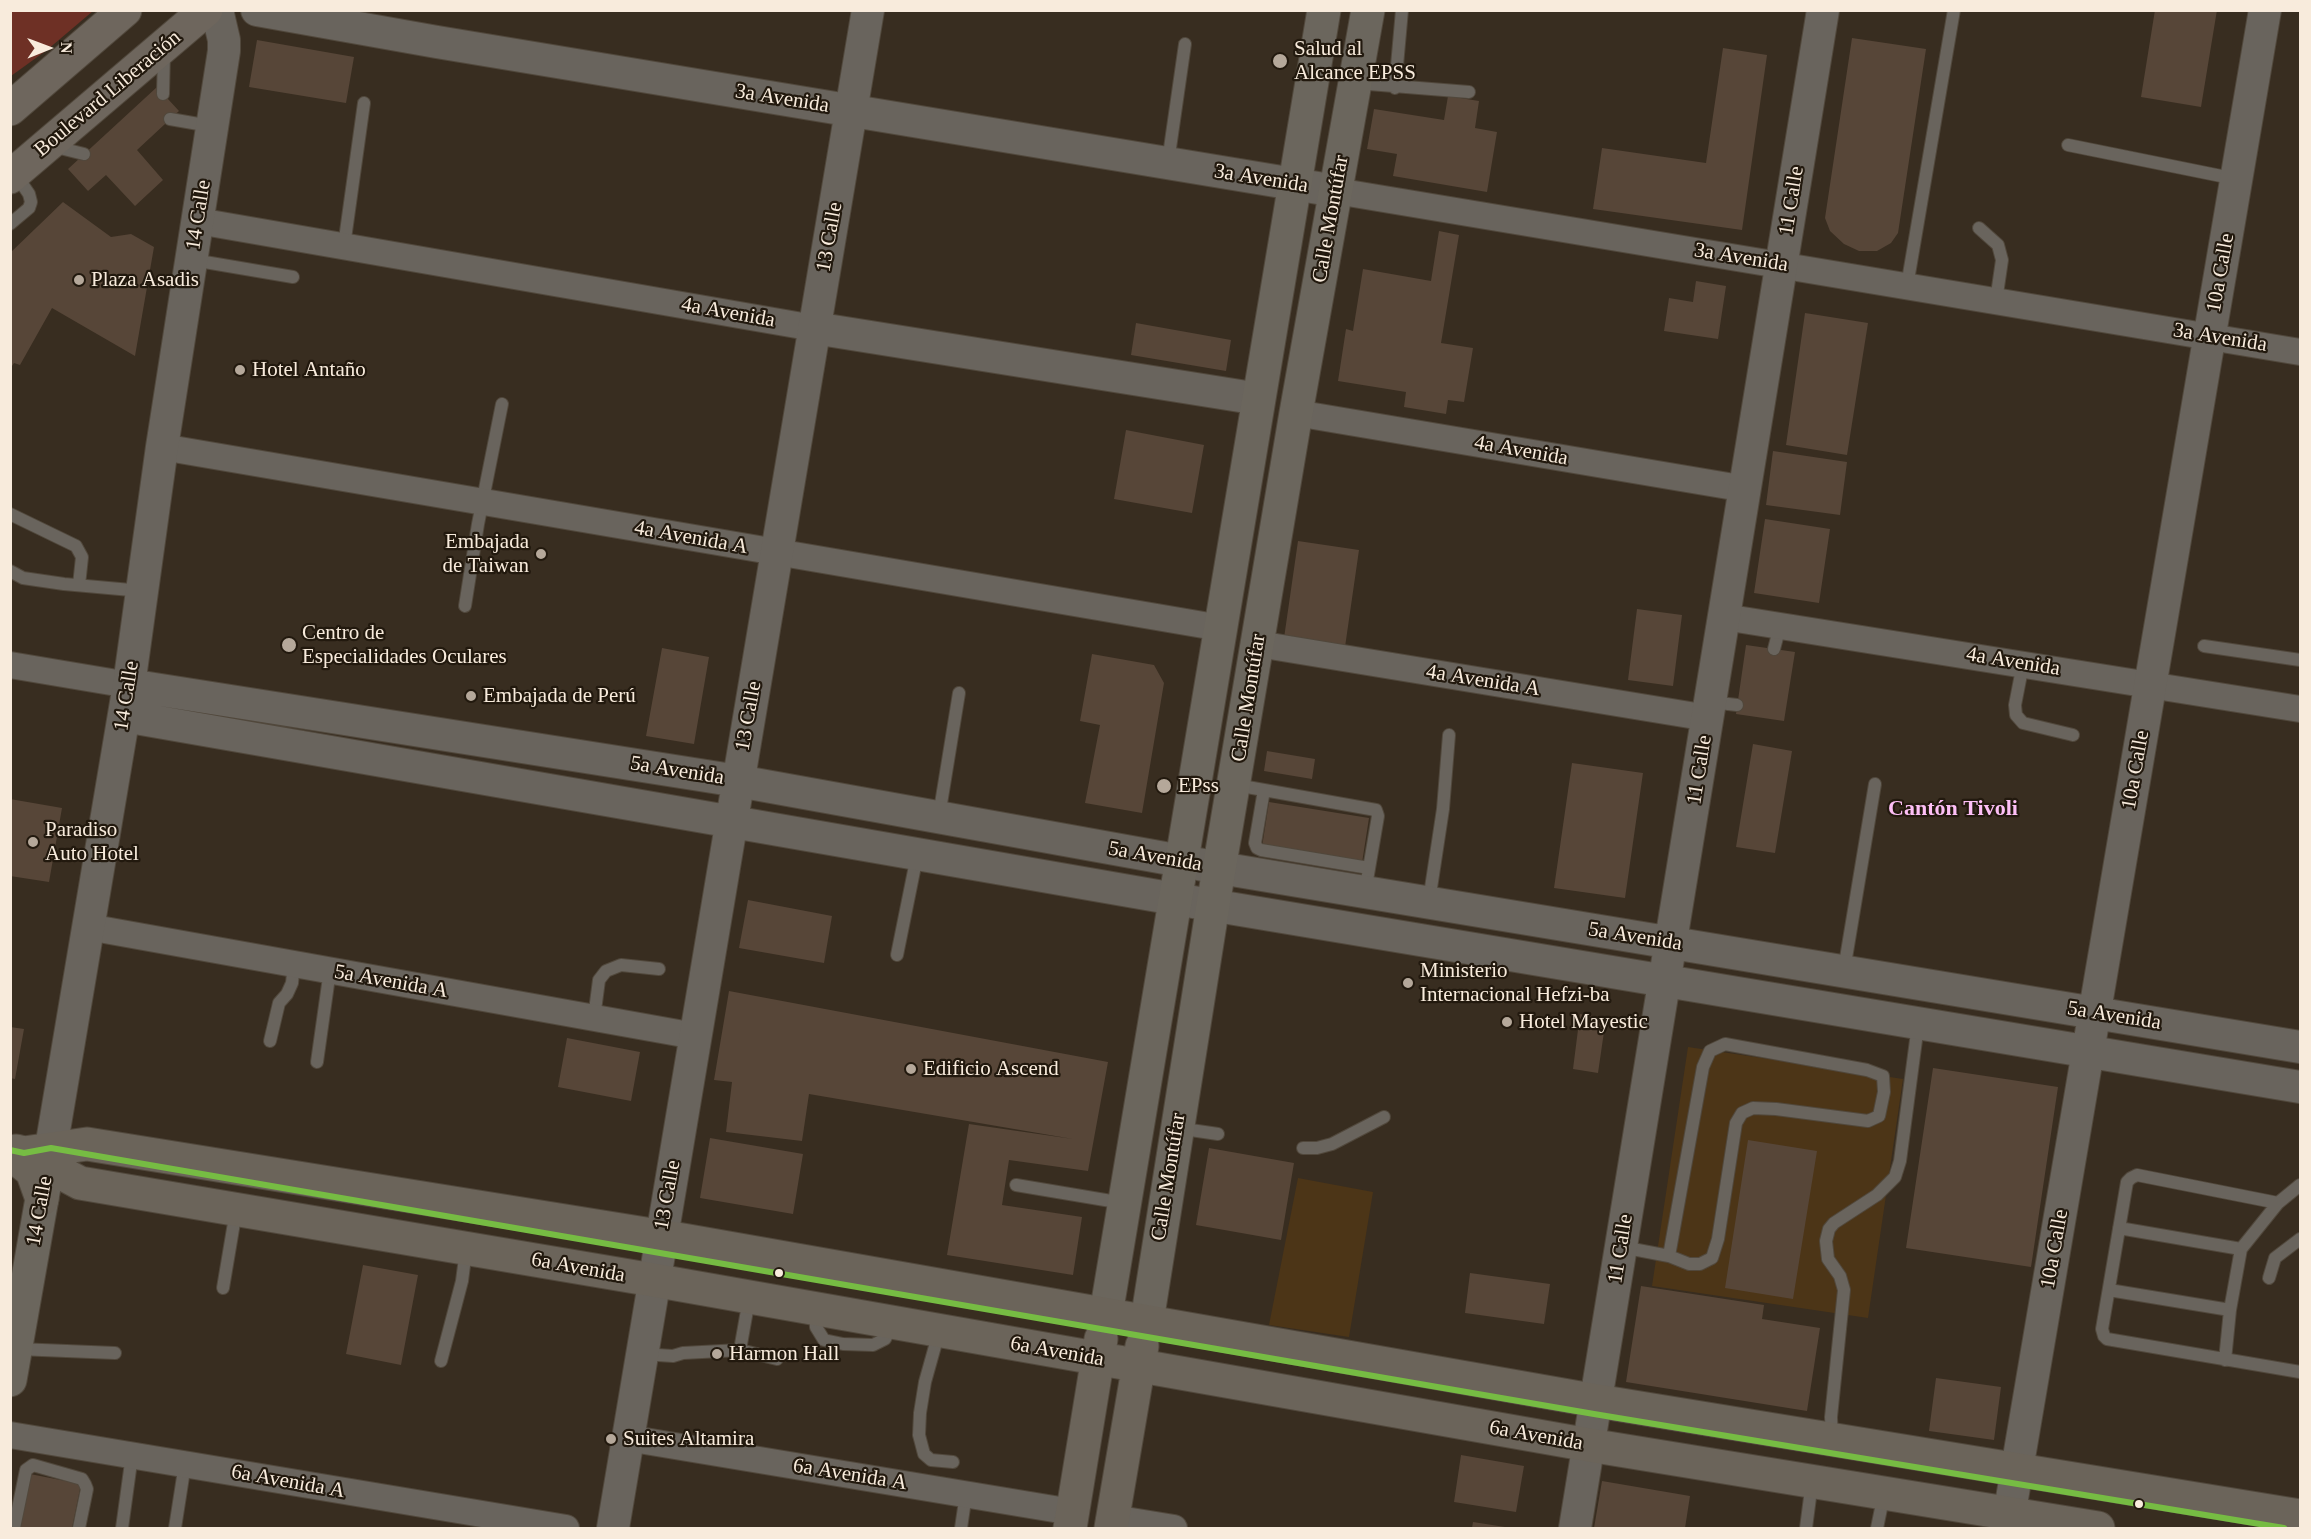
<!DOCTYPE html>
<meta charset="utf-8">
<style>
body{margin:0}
#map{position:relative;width:2311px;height:1539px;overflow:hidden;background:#382d20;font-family:Georgia,serif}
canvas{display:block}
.frame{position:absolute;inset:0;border:12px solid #f8ebdc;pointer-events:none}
.north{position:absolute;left:18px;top:18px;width:60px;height:60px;-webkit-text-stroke:4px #22190e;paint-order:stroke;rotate:89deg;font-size:16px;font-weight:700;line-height:24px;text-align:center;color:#f8ebdc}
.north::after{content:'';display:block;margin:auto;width:21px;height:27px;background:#f8ebdc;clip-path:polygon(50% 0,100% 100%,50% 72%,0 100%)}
</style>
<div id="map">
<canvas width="2311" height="1539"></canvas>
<div class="frame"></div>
<div class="north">N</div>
</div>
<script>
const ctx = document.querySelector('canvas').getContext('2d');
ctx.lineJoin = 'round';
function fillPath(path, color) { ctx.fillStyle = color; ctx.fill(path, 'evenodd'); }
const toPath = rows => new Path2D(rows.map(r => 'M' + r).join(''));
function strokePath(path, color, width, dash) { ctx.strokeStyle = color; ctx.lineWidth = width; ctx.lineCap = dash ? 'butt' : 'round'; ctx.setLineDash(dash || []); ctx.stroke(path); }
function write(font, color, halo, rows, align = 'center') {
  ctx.font = font + ' Georgia,serif'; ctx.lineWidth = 4.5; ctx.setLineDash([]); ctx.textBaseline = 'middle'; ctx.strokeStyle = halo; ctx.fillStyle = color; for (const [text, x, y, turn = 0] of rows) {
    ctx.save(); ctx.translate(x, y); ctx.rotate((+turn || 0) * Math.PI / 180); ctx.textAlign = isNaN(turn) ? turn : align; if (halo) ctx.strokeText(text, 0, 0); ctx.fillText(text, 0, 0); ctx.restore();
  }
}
fillPath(toPath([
 [1688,1047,1903,1079,1868,1318,1652,1286],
 [1298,1178,1373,1192,1349,1337,1269,1325]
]), '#4c3517');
fillPath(toPath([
 [11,10,93,10,93,11,47,50,11,76]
]), '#6e3025');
fillPath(toPath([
 [2155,10,2217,10,2201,107,2141,97],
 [1852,38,1926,49,1898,233,1891,243,1877,251,1859,251,1844,244,1830,231,1825,218],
 [257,40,354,57,346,103,249,87],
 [1723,48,1767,55,1742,230,1593,209,1602,148,1706,163],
 [157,87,179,111,137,150,163,180,135,206,106,175,88,191,68,169],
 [1448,96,1479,101,1475,128,1497,132,1487,192,1393,176,1397,154,1367,149,1374,109,1444,120],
 [63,202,111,237,131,234,154,247,135,356,52,308,20,365,14,363,10,369,10,253],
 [1439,231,1459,235,1441,343,1473,348,1464,402,1448,400,1446,414,1404,407,1406,392,1338,381,1346,329,1353,331,1363,269,1431,281],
 [1696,281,1726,286,1718,339,1664,331,1669,298,1693,302],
 [1805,313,1868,323,1847,455,1786,445],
 [1136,323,1231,340,1226,371,1131,355],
 [1126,430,1204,445,1192,513,1114,499],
 [1773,451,1847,462,1840,515,1766,505],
 [1765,519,1830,529,1819,603,1754,593],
 [1298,541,1359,550,1345,647,1284,638],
 [1637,609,1682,615,1673,686,1628,680],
 [1746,645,1795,652,1784,721,1736,714],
 [662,648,709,657,694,744,646,736],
 [1092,654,1154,665,1164,683,1142,813,1085,803,1100,725,1080,721],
 [1753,744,1792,751,1775,853,1736,847],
 [1267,751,1315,759,1312,779,1264,771],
 [1572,763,1643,773,1625,898,1554,888],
 [10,799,62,808,49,882,10,876],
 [1269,802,1369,818,1362,863,1262,847],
 [748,900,832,916,824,963,739,948],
 [729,991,1108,1062,1088,1171,1009,1160,1002,1205,1082,1217,1073,1275,947,1255,969,1124,1073,1139,809,1094,802,1141,726,1132,732,1082,714,1080],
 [1580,1014,1606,1018,1598,1073,1573,1069],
 [10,1027,24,1029,15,1079,10,1078],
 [567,1038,640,1052,631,1101,558,1087],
 [1933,1068,2058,1087,2031,1267,1906,1248],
 [710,1138,803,1154,793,1214,700,1198],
 [1748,1140,1817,1151,1793,1299,1725,1288],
 [1209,1148,1294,1163,1281,1240,1196,1225],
 [363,1265,418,1275,401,1365,346,1354],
 [1470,1273,1550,1284,1544,1324,1465,1313],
 [1641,1286,1764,1305,1762,1319,1820,1328,1807,1411,1626,1382],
 [1936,1378,2001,1387,1994,1440,1929,1431],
 [1461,1455,1524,1466,1516,1512,1454,1502],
 [30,1474,81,1484,72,1528,19,1528],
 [1602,1481,1690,1496,1685,1528,1594,1528],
 [1473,1522,1505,1527,1505,1528,1472,1528]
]), '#574638');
const service = toPath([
 [1356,83,1469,92],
 [1395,88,1402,10],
 [163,94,164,53],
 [170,119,210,126],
 [2068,145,2236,179],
 [52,146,84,154],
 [1168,162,1185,44],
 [10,224,29,208,31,202,29,194,16,175],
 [1979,228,1998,245,2002,260,1996,301],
 [344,246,364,103],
 [193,260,293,277],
 [1907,286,1954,10],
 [10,514,76,546,82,557,79,585],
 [10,571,23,578,64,584,142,591],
 [465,606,478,524,502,404],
 [2204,646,2300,660],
 [1774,649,1780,626],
 [2023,664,2015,705,2016,715,2023,723,2073,735],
 [1711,702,1737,705],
 [1236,785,1376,810,1378,816,1365,892],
 [1264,790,1255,843,1257,848,1261,850,1369,868],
 [939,816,959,693],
 [1429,901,1443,809,1449,735],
 [897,955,917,856],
 [1844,970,1875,784],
 [594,1018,599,980,606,971,621,965,659,969],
 [270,1041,279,1003,287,994,292,983,294,964],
 [317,1062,330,970],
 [1177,1128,1218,1134],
 [1303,1148,1317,1148,1332,1144,1384,1117],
 [1016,1185,1123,1203],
 [2278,1203,2137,1175,2131,1178,2127,1182,2102,1329,2104,1336,2107,1339,2300,1372],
 [2119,1228,2241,1249],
 [1622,1247,1669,1256,1689,1264,1700,1264,1712,1258,1718,1239,1736,1123,1742,1113,1753,1108,1776,1109,1868,1121,1879,1116,1884,1092,1883,1076,1867,1070,1725,1044,1710,1051,1703,1067,1669,1256],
 [2269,1278,2275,1258,2300,1239],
 [223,1288,236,1211],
 [2109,1290,2230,1310],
 [815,1312,816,1327,824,1340,843,1344,873,1345,885,1339,893,1324],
 [939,1332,925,1382,920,1413,919,1435,924,1454,931,1460,953,1462],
 [18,1349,115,1353],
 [740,1350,749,1299],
 [642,1354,673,1356,683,1353,740,1350,777,1359],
 [2225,1360,2230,1310,2241,1249,2278,1203,2300,1185],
 [441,1361,462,1281,466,1250],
 [1832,1438,1831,1417,1844,1290,1840,1276,1828,1259,1826,1241,1829,1229,1834,1223,1877,1195,1895,1177,1900,1161,1918,1025],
 [14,1528,26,1470,33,1465,82,1479,85,1484,87,1489,79,1528],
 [122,1528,132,1455],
 [175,1528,185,1464],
 [961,1528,966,1494],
 [1806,1528,1812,1482],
 [1877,1528,1884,1494]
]);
const minor = toPath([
 [1336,191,2300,352],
 [198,221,814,328],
 [1296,413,1746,489],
 [162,447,1221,628],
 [1724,617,2300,709],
 [1258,644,1708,718],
 [10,665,129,685],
 [88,927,695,1036],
 [10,1435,566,1528],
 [627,1438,1072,1512],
 [1113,1518,1174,1528]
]);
const tertiary = toPath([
 [257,10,437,42,1336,191],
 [814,328,1259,399],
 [129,685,738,781,1220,868,2300,1047],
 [124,716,1175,899,2300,1087],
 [51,1148,129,685,162,447,224,51,224,40,217,10],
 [613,1528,868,10],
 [1575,1528,1823,10],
 [2007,1528,2265,10]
]);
const secondary = toPath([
 [1106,1314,1324,10],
 [1147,1321,1213,905,1296,413,1368,10],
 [10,1380,47,1170]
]);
const primary = toPath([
 [16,1151,24,1153,80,1183,653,1280,1589,1445,2098,1528],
 [24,1153,87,1144,683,1240,1597,1401,2300,1516],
 [12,1155,32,1171,42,1199],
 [1070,1528,1101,1339],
 [1111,1528,1142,1346]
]);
const trunk = toPath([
 [10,109,125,10],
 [10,177,206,10]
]);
strokePath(service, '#51483c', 14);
strokePath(minor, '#51483c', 28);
strokePath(tertiary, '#51483c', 34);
strokePath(secondary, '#51483c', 35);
strokePath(primary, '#51483c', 35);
strokePath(trunk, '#51483c', 35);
strokePath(service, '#69645d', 12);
strokePath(minor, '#69645d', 26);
strokePath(tertiary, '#69645d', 32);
strokePath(secondary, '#6b665d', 33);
strokePath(primary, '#6b645a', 33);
strokePath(trunk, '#6e665d', 33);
strokePath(toPath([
 [10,1150,24,1153,51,1148,1594,1414,2284,1528]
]), '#76bc43', 6);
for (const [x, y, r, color] of [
 [1280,61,8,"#b5a89a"],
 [79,280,6,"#b5a89a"],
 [240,370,6,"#b5a89a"],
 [541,554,6,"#b5a89a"],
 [289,645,8,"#b5a89a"],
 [471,696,6,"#b5a89a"],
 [1164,786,8,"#b5a89a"],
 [33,842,6,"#b5a89a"],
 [1408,983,6,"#b5a89a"],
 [1507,1022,6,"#b5a89a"],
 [911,1069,6,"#b5a89a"],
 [779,1273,5,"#f8ebdc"],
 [717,1354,6,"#b5a89a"],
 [611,1439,6,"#b5a89a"],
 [2139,1504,5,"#f8ebdc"]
]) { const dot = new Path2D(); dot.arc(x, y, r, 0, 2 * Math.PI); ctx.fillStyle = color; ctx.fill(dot); strokePath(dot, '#22190e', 2); }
write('21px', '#f8ebdc', '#22190e', [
 ["Salud al",1294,49],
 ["Alcance EPSS",1294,73],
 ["Plaza Asadis",91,280],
 ["Hotel Antaño",252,370],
 ["Embajada",529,542,"right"],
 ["de Taiwan",529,566,"right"],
 ["Centro de",302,633],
 ["Especialidades Oculares",302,657],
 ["Embajada de Perú",483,696],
 ["EPss",1178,786],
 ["Paradiso",45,830],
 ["Auto Hotel",45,854],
 ["Ministerio",1420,971],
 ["Internacional Hefzi-ba",1420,995],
 ["Hotel Mayestic",1519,1022],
 ["Edificio Ascend",923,1069],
 ["Harmon Hall",729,1354],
 ["Suites Altamira",623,1439]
], 'left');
write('21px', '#f8ebdc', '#22190e', [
 ["Boulevard Liberación",108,94,-40],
 ["3a Avenida",782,99,9],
 ["3a Avenida",1261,179,9],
 ["11 Calle",1792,201,-81],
 ["14 Calle",199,215,-81],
 ["Calle Montúfar",1331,219,-80],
 ["13 Calle",830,237,-80],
 ["3a Avenida",1741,258,9],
 ["10a Calle",2221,273,-80],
 ["4a Avenida",728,313,10],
 ["3a Avenida",2220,338,9],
 ["4a Avenida",1521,451,10],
 ["4a Avenida A",691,538,10],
 ["4a Avenida",2013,662,9],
 ["4a Avenida A",1483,681,9],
 ["14 Calle",127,696,-81],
 ["Calle Montúfar",1249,698,-81],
 ["13 Calle",749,716,-80],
 ["11 Calle",1700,770,-81],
 ["10a Calle",2136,770,-80],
 ["5a Avenida",677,771,9],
 ["5a Avenida",1155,857,10],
 ["5a Avenida",1635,937,9],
 ["5a Avenida A",391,982,10],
 ["5a Avenida",2114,1016,9],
 ["Calle Montúfar",1169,1177,-81],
 ["13 Calle",668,1195,-80],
 ["14 Calle",40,1211,-80],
 ["11 Calle",1621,1249,-81],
 ["10a Calle",2055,1249,-80],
 ["6a Avenida",578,1268,10],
 ["6a Avenida",1057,1352,10],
 ["6a Avenida",1536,1436,10],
 ["6a Avenida A",850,1475,9],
 ["6a Avenida A",288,1482,10]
]);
write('bold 22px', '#fdbff6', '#22190e', [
 ["Cantón Tivoli",1953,809]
]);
</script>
